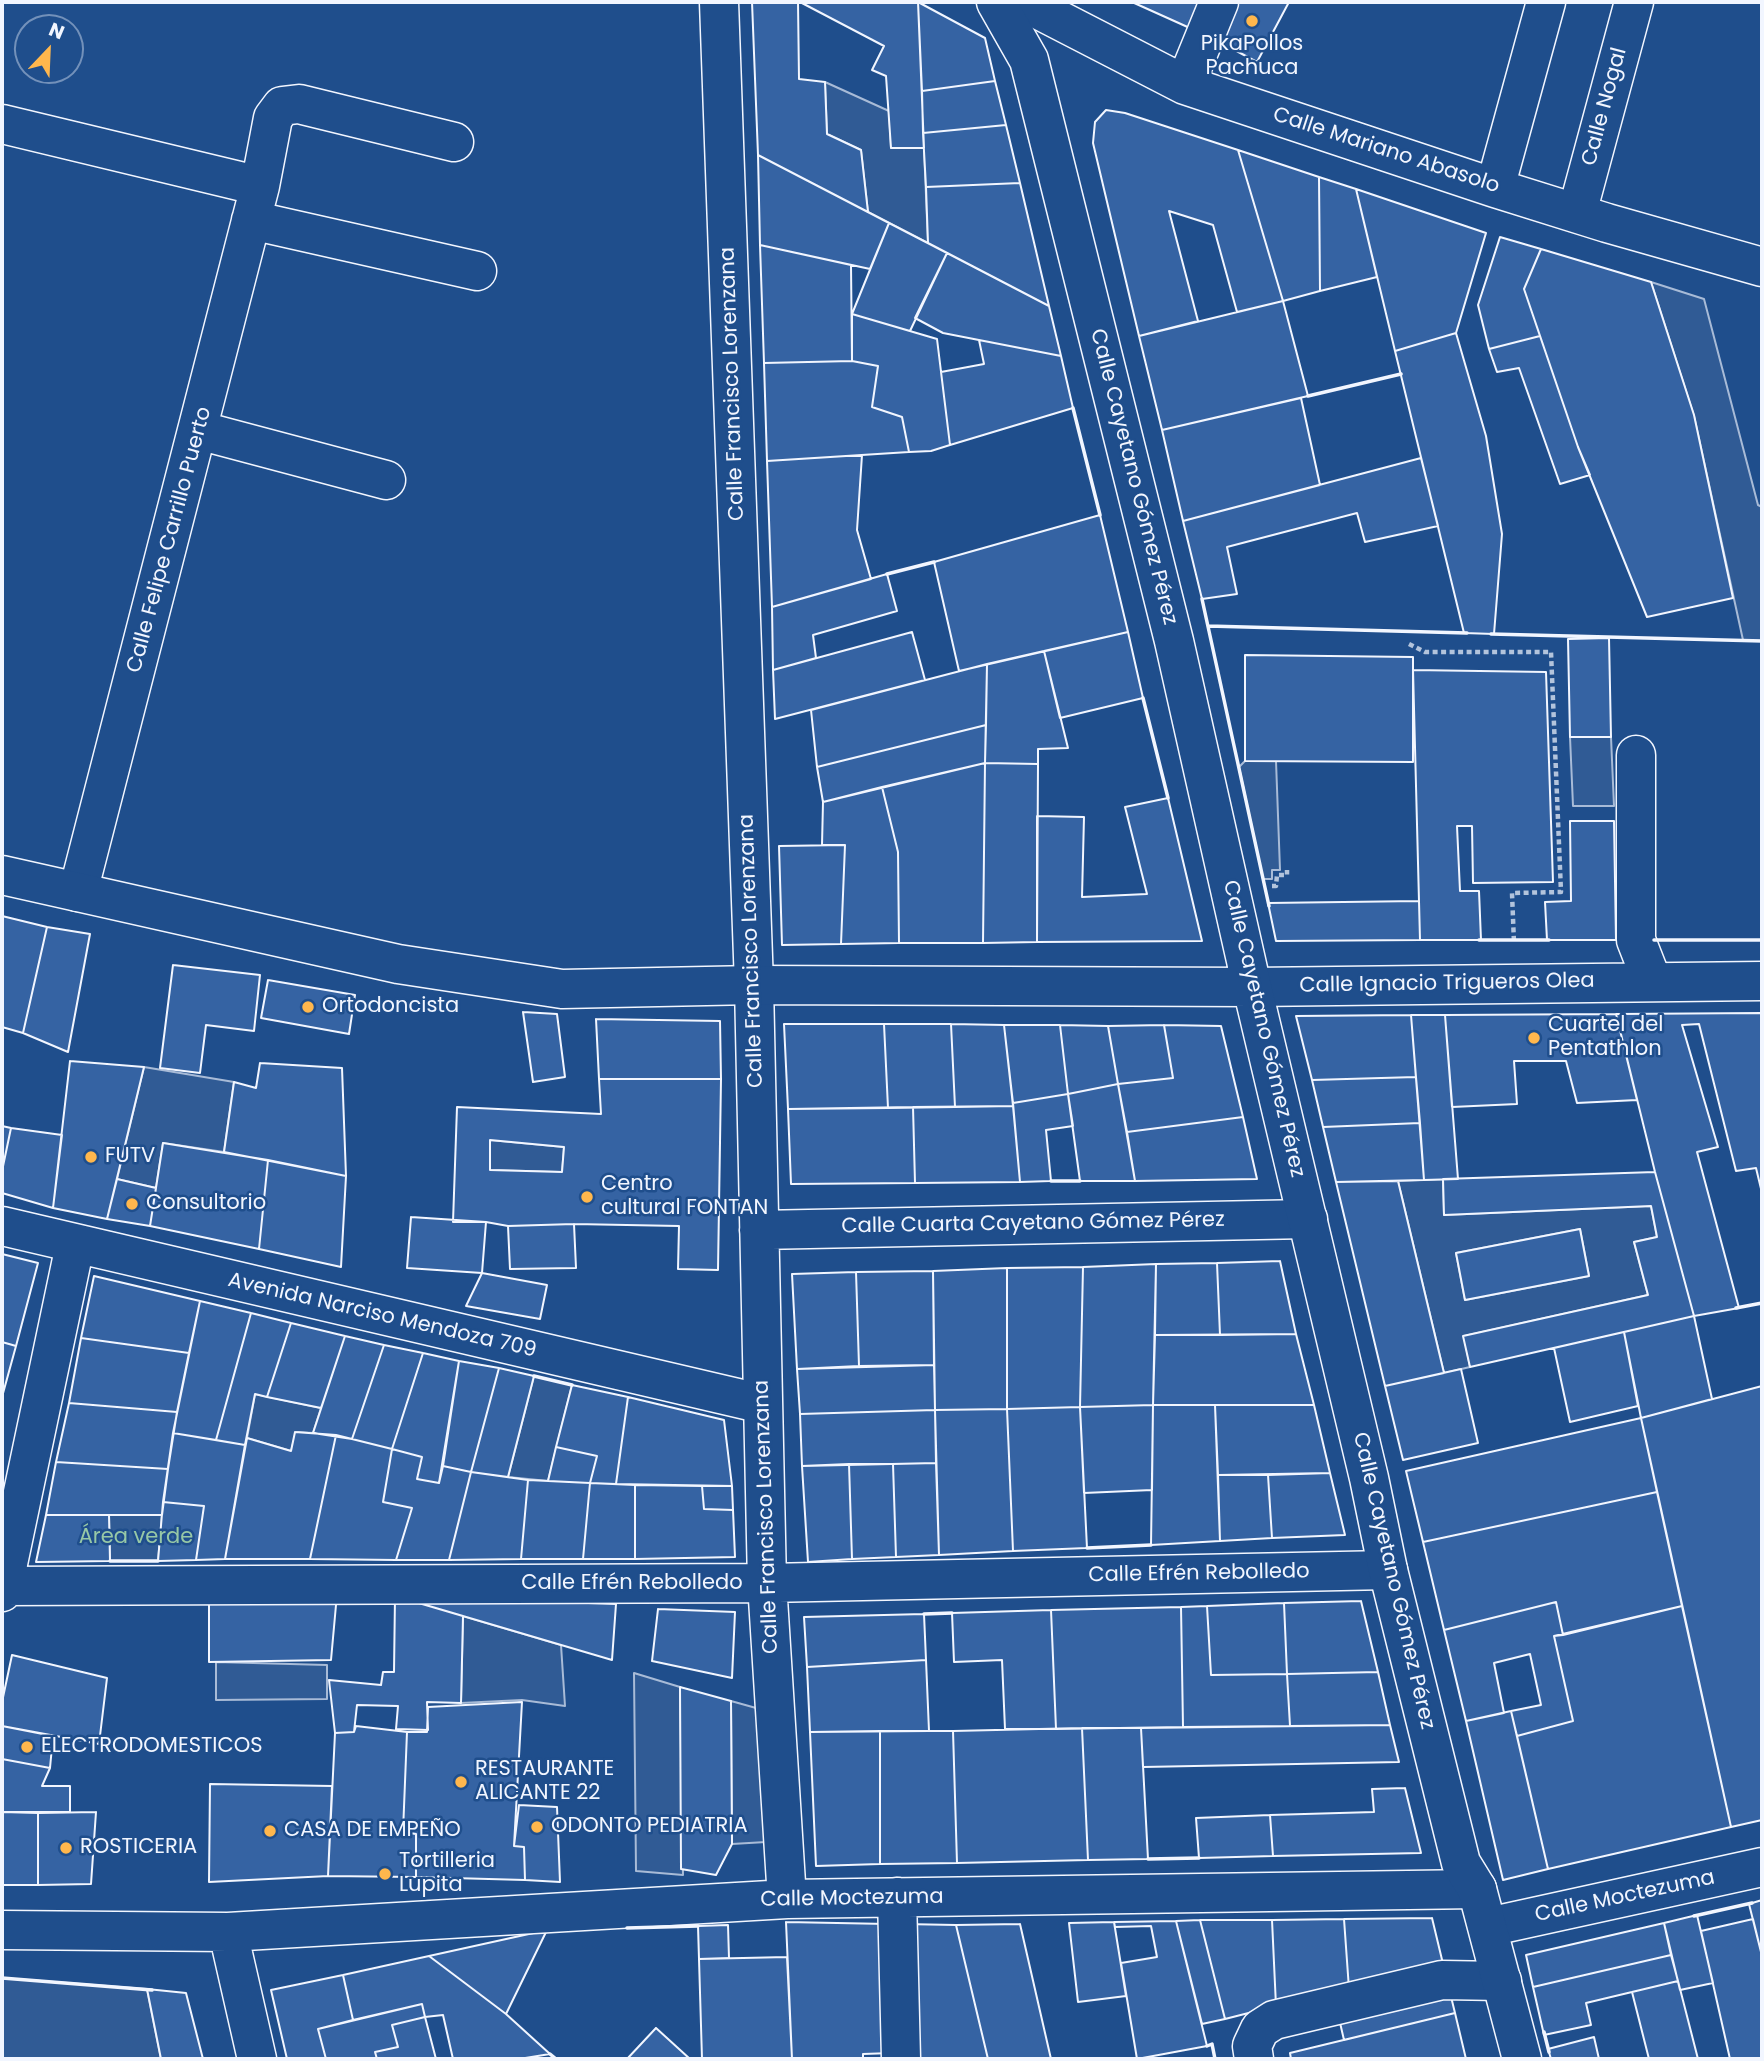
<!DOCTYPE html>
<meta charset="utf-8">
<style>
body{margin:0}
#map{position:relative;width:1764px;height:2061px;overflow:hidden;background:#1f4e8c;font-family:Poppins,sans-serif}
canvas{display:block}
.frame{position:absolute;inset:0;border:4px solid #f2f6ff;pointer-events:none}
.north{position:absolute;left:14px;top:14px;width:70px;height:70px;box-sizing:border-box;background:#1f4e8c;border:2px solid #7391ba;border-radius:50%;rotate:23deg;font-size:19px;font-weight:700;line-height:28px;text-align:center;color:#f2f6ff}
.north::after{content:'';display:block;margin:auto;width:24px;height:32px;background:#ffb74d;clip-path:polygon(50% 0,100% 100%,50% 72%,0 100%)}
</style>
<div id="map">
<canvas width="1764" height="2061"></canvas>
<div class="frame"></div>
<div class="north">N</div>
</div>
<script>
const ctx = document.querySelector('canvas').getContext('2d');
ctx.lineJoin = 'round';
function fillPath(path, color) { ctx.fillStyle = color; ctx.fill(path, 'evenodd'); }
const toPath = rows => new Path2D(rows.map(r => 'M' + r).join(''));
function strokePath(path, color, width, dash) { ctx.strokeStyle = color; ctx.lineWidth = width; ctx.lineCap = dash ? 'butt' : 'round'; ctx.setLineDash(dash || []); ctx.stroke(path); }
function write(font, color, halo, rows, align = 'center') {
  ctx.font = font + ' Poppins,sans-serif'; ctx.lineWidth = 5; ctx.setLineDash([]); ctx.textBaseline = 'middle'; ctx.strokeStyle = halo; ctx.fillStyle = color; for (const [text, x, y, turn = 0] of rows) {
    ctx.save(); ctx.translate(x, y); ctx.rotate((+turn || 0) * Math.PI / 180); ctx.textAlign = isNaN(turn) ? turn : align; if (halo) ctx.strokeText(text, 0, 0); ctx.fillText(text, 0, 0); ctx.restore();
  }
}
const green = toPath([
 [825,82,889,111,891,148,924,148,928,243,868,212,861,150,827,134,825,82],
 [1651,282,1704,299,1758,505,1762,507,1762,641,1743,640,1694,416,1651,282],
 [1570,737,1611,737,1614,806,1573,806,1570,737],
 [1245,761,1276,761,1280,870,1272,870,1272,879,1263,879,1239,767,1245,761],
 [144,1067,234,1082,224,1152,163,1143,156,1188,117,1179,144,1067],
 [490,1140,564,1147,562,1172,490,1170,490,1140],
 [1443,1179,1444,1215,1651,1206,1657,1237,1634,1242,1648,1295,1464,1336,1470,1367,1444,1373,1398,1181,1443,1179],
 [1580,1229,1589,1276,1465,1300,1456,1253,1580,1229],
 [534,1376,572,1385,548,1481,508,1477,534,1376],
 [255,1394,321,1408,313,1433,296,1432,291,1451,247,1438,255,1394],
 [109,1515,162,1515,158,1561,110,1561,109,1515],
 [463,1616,561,1645,565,1706,522,1700,461,1703,463,1616],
 [216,1662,327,1665,327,1699,216,1700,216,1662],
 [634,1673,680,1687,683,1875,636,1871,634,1673],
 [731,1701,756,1708,766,1842,732,1844,731,1701],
 [2,1978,147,1989,161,2059,2,2059,2,1978]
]);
fillPath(green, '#305b95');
strokePath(green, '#a8bbd7', 2);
const building = toPath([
 [752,2,798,2,799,79,825,82,827,134,861,150,868,212,758,155,752,2],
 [800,2,918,2,924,148,891,148,886,76,872,70,884,46,800,2],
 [918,2,985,38,995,81,922,91,918,2],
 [1132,2,1204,2,1192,29,1132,2],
 [1236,2,1289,2,1257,62,1216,40,1236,2],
 [995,81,1006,125,923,133,922,91,995,81],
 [1106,110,1125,113,1238,150,1283,301,1237,312,1213,225,1169,211,1198,321,1139,336,1093,143,1095,122,1106,110],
 [1006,125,1020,183,926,187,923,133,1006,125],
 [1238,150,1319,177,1320,291,1283,301,1238,150],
 [758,155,889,223,870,269,760,245,758,155],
 [1319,177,1356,189,1377,277,1320,291,1319,177],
 [1020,183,1049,306,928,243,926,187,1020,183],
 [1356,189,1486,233,1456,333,1395,351,1356,189],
 [889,223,947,253,910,331,852,314,889,223],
 [1500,237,1541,249,1524,289,1540,336,1489,349,1478,305,1500,237],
 [760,245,851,265,852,361,764,363,760,245],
 [1541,249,1651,282,1694,415,1733,598,1647,617,1578,447,1524,289,1541,249],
 [947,253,1049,306,1061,356,943,333,915,318,947,253],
 [1283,301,1308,396,1162,430,1139,336,1283,301],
 [852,314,937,339,950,445,931,451,909,452,902,417,872,407,878,366,852,361,852,314],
 [1456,333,1486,436,1502,534,1494,634,1464,633,1395,351,1456,333],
 [1540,336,1578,447,1590,475,1560,484,1519,368,1497,372,1489,349,1540,336],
 [979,340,1061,356,1073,408,950,445,941,372,984,364,979,340],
 [852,361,878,366,872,407,902,417,909,452,767,461,764,363,852,361],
 [1301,398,1320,485,1183,521,1162,430,1301,398],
 [862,455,857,530,871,579,772,607,767,461,862,455],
 [1421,458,1438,526,1365,542,1357,513,1227,547,1237,594,1202,599,1183,521,1421,458],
 [1100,515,1128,632,959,671,934,562,1100,515],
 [887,574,897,611,813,635,816,658,773,670,772,607,887,574],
 [912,632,925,680,775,719,773,670,912,632],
 [1128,632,1143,698,1060,718,1044,651,1128,632],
 [1609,638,1611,737,1570,737,1568,639,1609,638],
 [1044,651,1068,748,1038,749,1038,764,985,763,987,664,1044,651],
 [1245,655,1413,657,1413,762,1245,761,1245,655],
 [987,664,986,725,817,767,811,710,987,664],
 [1413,670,1546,672,1553,882,1473,883,1472,826,1457,826,1460,891,1479,891,1481,940,1420,940,1413,670],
 [986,725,985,763,823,802,817,767,986,725],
 [985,763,1038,764,1037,942,983,943,985,763],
 [985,763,983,943,899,943,898,852,882,787,985,763],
 [882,787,898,852,899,943,841,944,845,845,822,845,823,802,882,787],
 [1168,798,1202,941,1037,942,1037,816,1084,817,1082,897,1147,894,1125,807,1168,798],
 [1570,821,1614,821,1616,940,1547,940,1545,902,1571,901,1570,821],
 [845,845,841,944,782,945,779,846,845,845],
 [1419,901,1420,940,1276,941,1268,903,1419,901],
 [2,916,47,927,23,1033,2,1027,2,916],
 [47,927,90,934,68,1052,23,1033,47,927],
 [173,965,260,975,254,1031,206,1025,200,1073,160,1068,173,965],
 [268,980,355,995,349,1034,261,1018,268,980],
 [523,1012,557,1014,565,1077,533,1082,523,1012],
 [1762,1013,1762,1193,1756,1168,1736,1171,1699,1024,1682,1025,1718,1147,1697,1152,1739,1308,1694,1316,1655,1172,1616,1014,1762,1013],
 [1616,1014,1637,1100,1577,1103,1566,1061,1514,1061,1517,1104,1452,1107,1445,1015,1616,1014],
 [1411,1015,1445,1015,1458,1179,1424,1180,1411,1015],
 [1411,1015,1416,1077,1312,1080,1296,1016,1411,1015],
 [596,1019,720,1021,721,1079,599,1079,596,1019],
 [784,1024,884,1024,888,1108,788,1109,784,1024],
 [884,1024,951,1024,955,1107,888,1108,884,1024],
 [951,1024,1004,1025,1013,1106,955,1107,951,1024],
 [1004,1025,1060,1025,1068,1094,1013,1103,1004,1025],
 [1060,1025,1108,1026,1118,1084,1068,1094,1060,1025],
 [1164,1025,1221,1026,1243,1117,1127,1132,1118,1084,1173,1078,1164,1025],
 [1164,1025,1173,1078,1118,1084,1108,1026,1164,1025],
 [70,1061,144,1067,107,1219,53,1208,70,1061],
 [260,1063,342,1068,346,1176,224,1152,234,1082,256,1088,260,1063],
 [1416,1077,1420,1123,1323,1127,1312,1080,1416,1077],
 [599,1079,721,1079,718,1270,678,1269,679,1226,574,1224,508,1226,486,1222,453,1222,457,1107,601,1114,599,1079],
 [490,1140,564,1147,562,1172,490,1170,490,1140],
 [1118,1084,1135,1181,1080,1181,1068,1094,1118,1084],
 [1068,1094,1073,1126,1046,1130,1051,1181,1020,1182,1013,1103,1068,1094],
 [1013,1106,1020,1182,915,1183,913,1107,1013,1106],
 [913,1107,915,1183,791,1184,788,1109,913,1107],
 [1243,1117,1257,1179,1135,1181,1127,1132,1243,1117],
 [1420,1123,1424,1180,1336,1182,1323,1127,1420,1123],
 [2,1126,11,1128,2,1171,2,1126],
 [11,1128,62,1135,53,1208,2,1193,2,1171,11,1128],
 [163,1143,268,1160,259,1249,150,1226,163,1143],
 [268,1160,346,1176,341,1267,259,1249,268,1160],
 [1655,1172,1694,1316,1470,1367,1463,1336,1648,1295,1634,1242,1657,1237,1651,1206,1444,1215,1443,1179,1655,1172],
 [117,1179,156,1188,150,1226,107,1219,117,1179],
 [1398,1181,1444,1373,1385,1386,1336,1182,1398,1181],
 [411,1217,486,1222,482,1273,407,1268,411,1217],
 [574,1224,576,1268,510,1269,508,1226,574,1224],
 [1580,1229,1589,1276,1465,1300,1456,1253,1580,1229],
 [2,1254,38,1263,16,1346,2,1342,2,1254],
 [1280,1261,1296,1334,1220,1335,1217,1263,1280,1261],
 [1217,1263,1220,1335,1155,1335,1156,1264,1217,1263],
 [1156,1264,1153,1405,1080,1407,1083,1267,1156,1264],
 [1083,1267,1080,1407,1007,1409,1007,1268,1083,1267],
 [1007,1268,1007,1409,935,1410,933,1271,1007,1268],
 [933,1271,934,1365,859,1366,856,1272,933,1271],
 [856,1272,859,1366,797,1369,792,1274,856,1272],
 [482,1273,547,1285,540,1319,466,1306,482,1273],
 [94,1276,200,1301,189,1353,81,1338,94,1276],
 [200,1301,251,1313,216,1440,173,1433,200,1301],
 [251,1313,291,1323,267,1397,255,1394,245,1445,216,1440,251,1313],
 [1694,1316,1712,1399,1641,1418,1624,1332,1694,1316],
 [291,1323,345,1336,321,1408,267,1397,291,1323],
 [1624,1332,1638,1406,1570,1422,1554,1348,1624,1332],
 [1296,1334,1314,1405,1153,1405,1155,1335,1296,1334],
 [345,1336,384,1345,352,1439,313,1433,345,1336],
 [81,1338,189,1353,177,1412,69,1403,81,1338],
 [2,1342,16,1346,2,1397,2,1342],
 [384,1345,423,1353,392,1449,352,1439,384,1345],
 [423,1353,459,1361,439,1483,417,1479,422,1457,392,1449,423,1353],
 [459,1361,499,1368,471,1472,443,1466,459,1361],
 [934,1365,935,1410,800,1414,797,1369,934,1365],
 [499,1368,534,1376,508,1477,471,1472,499,1368],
 [1461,1369,1478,1443,1403,1460,1385,1386,1461,1369],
 [572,1385,628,1397,616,1484,590,1483,597,1456,556,1447,572,1385],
 [1762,1386,1762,1820,1731,1827,1641,1418,1762,1386],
 [628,1397,724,1420,732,1486,616,1484,628,1397],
 [69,1403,177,1412,168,1469,56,1462,69,1403],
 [1153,1405,1152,1490,1084,1493,1080,1407,1153,1405],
 [1153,1405,1215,1405,1220,1541,1151,1545,1153,1405],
 [1215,1405,1314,1405,1330,1473,1218,1475,1215,1405],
 [1080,1407,1087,1548,1013,1551,1007,1409,1080,1407],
 [1007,1409,1013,1551,939,1555,935,1410,1007,1409],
 [935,1410,936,1463,802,1466,800,1414,935,1410],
 [1641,1418,1657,1492,1423,1542,1406,1471,1641,1418],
 [295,1432,336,1435,310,1559,225,1559,247,1438,291,1451,295,1432],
 [173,1433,245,1445,225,1559,196,1560,204,1506,163,1502,173,1433],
 [336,1435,392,1449,383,1502,412,1508,396,1560,310,1559,336,1435],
 [556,1447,597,1456,590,1483,548,1481,556,1447],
 [392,1449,422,1457,417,1479,439,1483,443,1466,471,1472,449,1560,396,1560,412,1508,383,1502,392,1449],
 [56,1462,168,1469,162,1515,46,1515,56,1462],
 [936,1463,939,1555,896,1557,893,1464,936,1463],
 [849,1464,852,1559,808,1562,802,1466,849,1464],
 [849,1464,893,1464,896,1557,852,1559,849,1464],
 [471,1472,528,1480,521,1559,449,1560,471,1472],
 [1330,1473,1345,1535,1272,1538,1268,1475,1330,1473],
 [1218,1475,1268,1475,1272,1538,1220,1541,1218,1475],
 [528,1480,590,1483,583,1559,521,1559,528,1480],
 [590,1483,635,1485,635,1559,583,1559,590,1483],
 [635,1485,702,1486,704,1509,733,1510,735,1557,635,1559,635,1485],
 [702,1486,732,1486,733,1510,704,1509,702,1486],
 [1657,1492,1682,1606,1563,1635,1556,1602,1444,1630,1423,1542,1657,1492],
 [163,1502,204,1506,196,1560,158,1561,163,1502],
 [46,1515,109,1515,110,1561,36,1562,46,1515],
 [337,1594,331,1660,209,1662,209,1598,337,1594],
 [395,1596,463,1616,461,1703,427,1702,428,1730,396,1729,398,1706,357,1705,354,1732,335,1733,329,1680,381,1685,383,1672,394,1672,395,1596],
 [395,1596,616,1604,612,1660,395,1596],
 [1361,1601,1378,1672,1287,1674,1284,1603,1361,1601],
 [1556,1602,1563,1635,1554,1636,1573,1721,1517,1736,1511,1711,1541,1705,1530,1654,1494,1663,1504,1713,1466,1721,1444,1630,1556,1602],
 [1284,1603,1287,1674,1211,1675,1207,1606,1284,1603],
 [1207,1606,1211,1675,1287,1674,1290,1726,1183,1727,1181,1607,1207,1606],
 [1682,1606,1731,1827,1548,1869,1517,1736,1573,1721,1554,1636,1682,1606],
 [1181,1607,1183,1727,1056,1729,1051,1610,1181,1607],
 [658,1609,735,1612,732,1678,652,1661,658,1609],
 [1051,1610,1056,1729,1005,1729,1002,1660,954,1662,952,1613,1051,1610],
 [924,1614,926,1660,807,1667,804,1617,924,1614],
 [12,1655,107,1678,99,1744,2,1726,2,1702,12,1655],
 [926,1660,929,1731,810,1732,807,1667,926,1660],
 [1378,1672,1390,1725,1290,1726,1287,1674,1378,1672],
 [680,1687,731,1701,732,1844,716,1875,681,1869,680,1687],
 [522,1702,514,1846,524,1847,525,1880,416,1877,416,1834,403,1832,407,1732,427,1732,428,1707,522,1702],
 [1511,1711,1548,1869,1503,1880,1466,1721,1511,1711],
 [1390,1725,1399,1762,1143,1767,1141,1728,1390,1725],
 [2,1726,53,1736,50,1768,2,1759,2,1726],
 [356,1726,407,1732,403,1832,416,1834,416,1877,328,1876,335,1733,354,1732,356,1726],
 [1082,1728,1141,1728,1148,1859,1088,1860,1082,1728],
 [1082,1728,1088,1860,957,1863,953,1731,1082,1728],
 [880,1731,953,1731,957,1863,880,1864,880,1731],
 [880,1731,880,1864,816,1866,810,1732,880,1731],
 [2,1759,50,1768,42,1786,70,1786,70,1812,2,1812,2,1759],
 [210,1784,332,1786,328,1876,209,1882,210,1784],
 [1405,1788,1421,1853,1273,1856,1270,1815,1374,1812,1372,1789,1405,1788],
 [519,1805,557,1807,560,1882,525,1880,524,1847,514,1846,519,1805],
 [2,1812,38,1813,38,1885,2,1885,2,1812],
 [96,1812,91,1884,38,1885,38,1813,96,1812],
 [1270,1815,1273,1856,1199,1858,1196,1818,1270,1815],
 [1762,1900,1762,1956,1749,1904,1762,1900],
 [1697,1915,1713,1983,1680,1990,1664,1923,1697,1915],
 [1432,1918,1444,1968,1349,1989,1344,1919,1432,1918],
 [1344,1919,1349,1989,1276,2006,1272,1920,1344,1919],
 [1753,1919,1762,1956,1762,2059,1730,2059,1701,1931,1753,1919],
 [1200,1920,1272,1920,1276,2006,1225,2019,1200,1920],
 [1200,1920,1225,2019,1202,2024,1176,1921,1200,1920],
 [1176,1921,1207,2046,1137,2059,1121,1963,1157,1957,1151,1926,1115,1927,1114,1922,1176,1921],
 [786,1922,888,1924,892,2053,863,2054,863,2059,792,2059,786,1922],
 [1114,1922,1126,1996,1078,2002,1069,1923,1114,1922],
 [1664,1923,1671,1955,1533,1987,1526,1955,1664,1923],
 [903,1924,956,1925,988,2059,920,2059,910,2002,903,1924],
 [1020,1924,1051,2059,988,2059,956,1925,1020,1924],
 [728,1925,729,1958,699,1959,698,1926,728,1925],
 [547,1930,506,2014,429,1956,547,1930],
 [1671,1955,1678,1981,1586,2003,1591,2025,1544,2035,1533,1987,1671,1955],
 [429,1956,506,2014,550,2054,519,2059,453,2059,443,2015,425,2017,422,2004,353,2020,343,1975,429,1956],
 [787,1957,792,2059,702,2059,699,1959,787,1957],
 [1444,1968,1455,2013,1344,2040,1338,2014,1444,1968],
 [343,1975,353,2020,318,2029,326,2059,287,2059,271,1990,343,1975],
 [1678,1981,1698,2059,1649,2059,1632,1992,1678,1981],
 [147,1989,186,1993,203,2059,161,2059,147,1989],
 [422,2004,425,2017,392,2025,398,2047,375,2052,377,2059,326,2059,318,2029,422,2004],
 [1455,2013,1466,2059,1291,2059,1290,2053,1455,2013],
 [425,2017,436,2059,377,2059,375,2052,398,2047,392,2025,425,2017],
 [656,2028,690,2059,627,2059,656,2028],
 [1594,2037,1599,2059,1551,2059,1548,2049,1594,2037]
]);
fillPath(building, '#3563a3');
strokePath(building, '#f2f6ff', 2);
const minor = toPath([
 [719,2,754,985,767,1583,787,1899],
 [1024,2,1185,85,1495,188,1607,223,1762,267],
 [1185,85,1219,2],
 [2,124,260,186],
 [1495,188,1546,2],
 [1577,213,1634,2],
 [251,220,477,271],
 [198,430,386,480],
 [1636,755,1636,940,1652,981],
 [78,892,260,186,273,118,282,106,299,104,454,142],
 [1252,987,1762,981],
 [2,1226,763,1404],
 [759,1230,1308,1219],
 [2,1586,767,1583,1388,1570],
 [2,1592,75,1245],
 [897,1897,901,2059],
 [1488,1927,1762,1867],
 [2,1930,228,1932,787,1899,1477,1889],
 [228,1932,257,2059],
 [1254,2059,1252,2046,1260,2029,1274,2020,1442,1980,1502,1981]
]);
const major = toPath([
 [996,2,1029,60,1174,641,1252,987,1369,1478,1388,1570,1461,1863,1477,1889,1522,2059],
 [2,875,398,964,562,989,754,985,1252,987]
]);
strokePath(minor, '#f2f6ff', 41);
strokePath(major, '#f2f6ff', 41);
strokePath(toPath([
 [1409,644,1425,652,1551,652,1561,892,1512,893,1514,943],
 [1272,886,1276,886,1277,875,1287,875,1287,870]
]), '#b3c4dc', 4.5, [5, 3.5]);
strokePath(minor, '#1f4e8c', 38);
strokePath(major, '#1f4e8c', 38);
strokePath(toPath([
 [1308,396,1401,374],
 [1073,408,1100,515],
 [887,574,934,562],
 [1202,599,1269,906],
 [1208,626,1467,633],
 [1491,634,1762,641],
 [1143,698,1168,798],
 [1479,940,1549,940],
 [1654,940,1762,940],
 [1051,1181,1080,1181],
 [1736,1308,1762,1303],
 [534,1376,572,1385],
 [1087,1548,1151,1545],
 [110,1561,158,1561],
 [924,1614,952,1613],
 [1148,1859,1199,1858],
 [1694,1916,1752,1903],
 [627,1928,698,1926],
 [2,1978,152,1990],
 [1544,2032,1549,2052],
 [1207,2046,1212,2044,1215,2059],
 [550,2054,556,2059]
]), '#f2f6ff', 3.5);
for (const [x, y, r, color] of [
 [1252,21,7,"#ffb74d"],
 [308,1007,7,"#ffb74d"],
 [1534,1038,7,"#ffb74d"],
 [91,1157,7,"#ffb74d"],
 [587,1197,7,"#ffb74d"],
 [132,1204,7,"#ffb74d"],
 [27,1747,7,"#ffb74d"],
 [461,1782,7,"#ffb74d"],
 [537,1827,7,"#ffb74d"],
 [270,1831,7,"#ffb74d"],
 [66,1848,7,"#ffb74d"],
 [385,1874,7,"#ffb74d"]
]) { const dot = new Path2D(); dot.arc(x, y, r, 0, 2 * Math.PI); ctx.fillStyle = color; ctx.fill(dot); strokePath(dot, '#1f4e8c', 2.5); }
write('21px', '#f2f6ff', '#1f4e8c', [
 ["PikaPollos",1252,45,"center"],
 ["Pachuca",1252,69,"center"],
 ["Ortodoncista",322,1007],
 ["Cuartel del",1548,1026],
 ["Pentathlon",1548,1050],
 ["FUTV",105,1157],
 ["Centro",601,1185],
 ["cultural FONTAN",601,1209],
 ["Consultorio",146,1204],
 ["ELECTRODOMESTICOS",41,1747],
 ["RESTAURANTE",475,1770],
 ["ALICANTE 22",475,1794],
 ["ODONTO PEDIATRIA",551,1827],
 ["CASA DE EMPEÑO",284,1831],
 ["ROSTICERIA",80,1848],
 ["Tortilleria",399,1862],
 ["Lupita",399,1886]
], 'left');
write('21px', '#f2f6ff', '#1f4e8c', [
 ["Calle Nogal",1605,107,-75],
 ["Calle Mariano Abasolo",1386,151,18],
 ["Calle Francisco Lorenzana",733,384,-92],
 ["Calle Cayetano Gómez Pérez",1133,477,76],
 ["Calle Felipe Carrillo Puerto",170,540,-75],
 ["Calle Francisco Lorenzana",752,951,-92],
 ["Calle Ignacio Trigueros Olea",1447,984,-1],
 ["Calle Cayetano Gómez Pérez",1263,1029,77],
 ["Calle Cuarta Cayetano Gómez Pérez",1033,1224,-1],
 ["Avenida Narciso Mendoza 709",382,1316,13],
 ["Calle Francisco Lorenzana",767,1517,-92],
 ["Calle Efrén Rebolledo",1199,1574,-1],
 ["Calle Cayetano Gómez Pérez",1393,1581,77],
 ["Calle Efrén Rebolledo",632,1584],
 ["Calle Moctezuma",1625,1897,-12],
 ["Calle Moctezuma",852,1899,-1]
]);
write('21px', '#97c8a6', '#1f4e8c', [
 ["Área verde",136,1538]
]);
</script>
